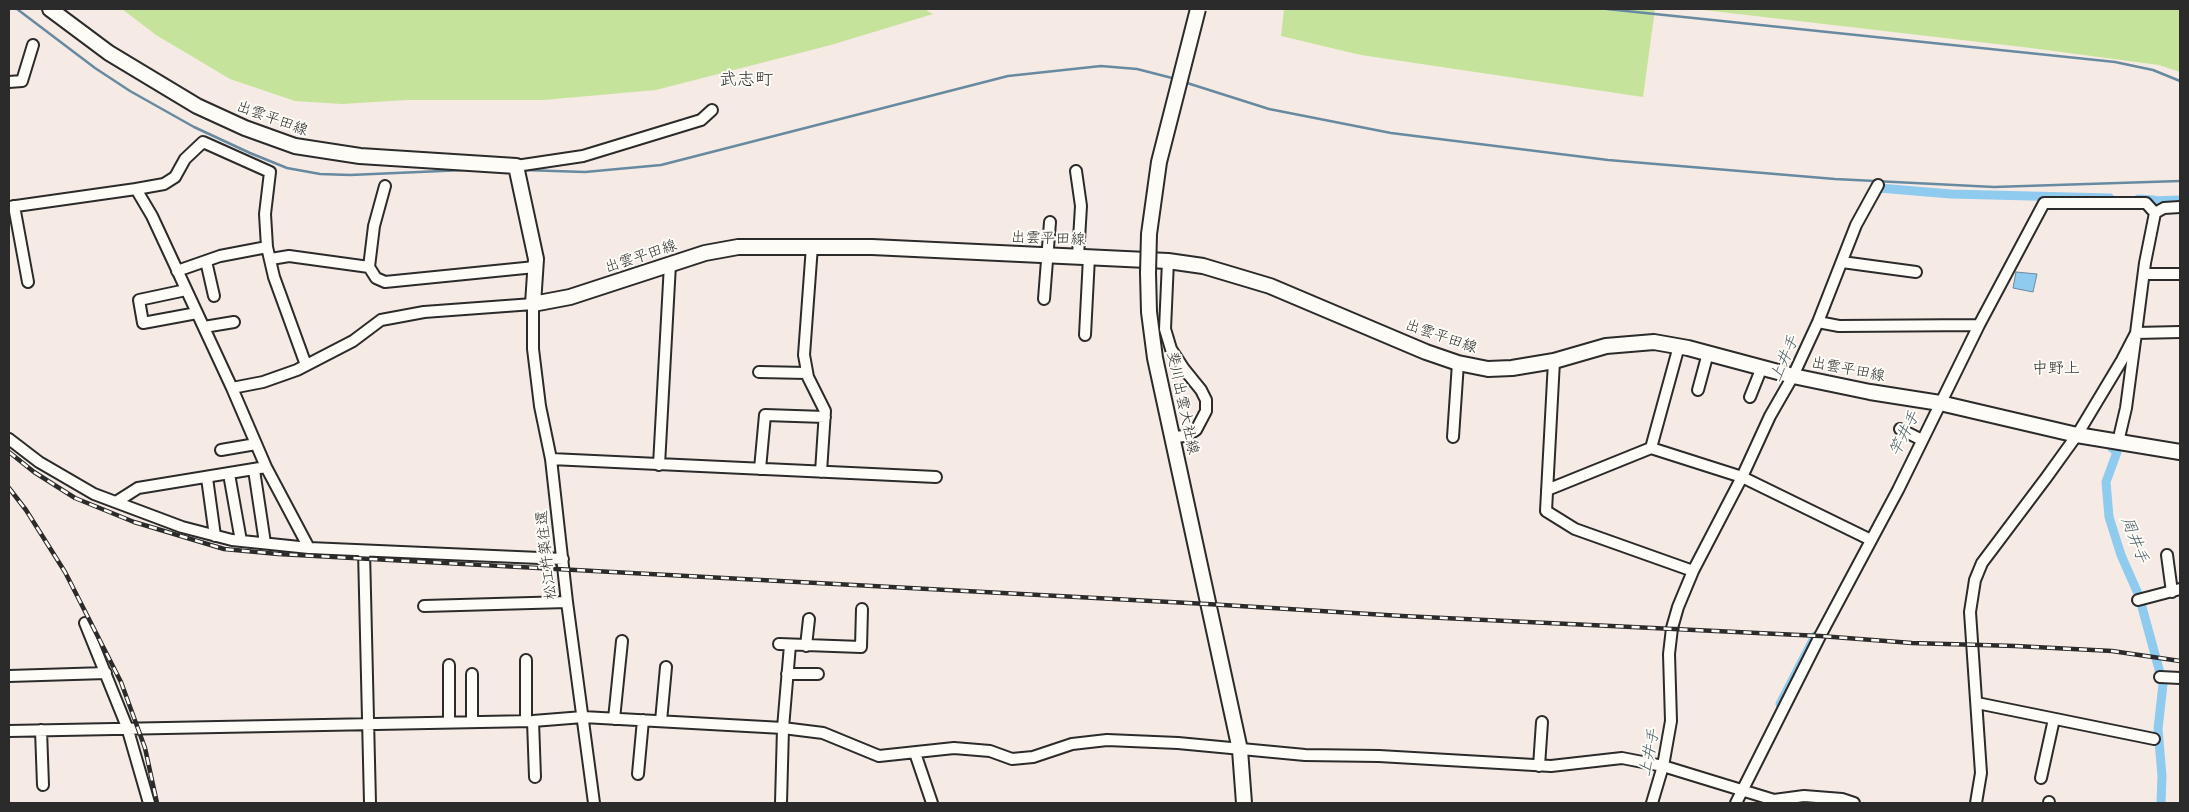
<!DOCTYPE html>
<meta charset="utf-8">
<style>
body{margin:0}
#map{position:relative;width:2189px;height:812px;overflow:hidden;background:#f6eae4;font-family:"Balsamiq Sans",sans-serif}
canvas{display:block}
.frame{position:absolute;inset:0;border:10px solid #2b2b2b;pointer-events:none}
</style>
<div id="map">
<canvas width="2189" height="812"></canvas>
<div class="frame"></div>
</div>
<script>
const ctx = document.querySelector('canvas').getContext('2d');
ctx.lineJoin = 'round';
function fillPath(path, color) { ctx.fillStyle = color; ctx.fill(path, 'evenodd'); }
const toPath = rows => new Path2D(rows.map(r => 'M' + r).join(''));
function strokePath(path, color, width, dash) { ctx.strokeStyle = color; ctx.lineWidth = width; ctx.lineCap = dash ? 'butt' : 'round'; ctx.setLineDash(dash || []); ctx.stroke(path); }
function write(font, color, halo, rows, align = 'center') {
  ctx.font = font + ' "Balsamiq Sans","Klee One",sans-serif'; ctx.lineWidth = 4; ctx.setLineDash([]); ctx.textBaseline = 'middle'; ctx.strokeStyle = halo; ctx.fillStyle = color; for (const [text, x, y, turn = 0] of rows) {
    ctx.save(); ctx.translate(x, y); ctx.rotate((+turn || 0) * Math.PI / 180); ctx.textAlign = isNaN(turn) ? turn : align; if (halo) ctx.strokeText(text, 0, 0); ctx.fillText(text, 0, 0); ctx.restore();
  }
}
fillPath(toPath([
 [122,9,924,9,933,14,831,45,656,90,543,100,407,100,342,104,295,101,230,79,156,35],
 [1284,9,1655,9,1643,97,1361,55,1281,36],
 [1695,9,2180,9,2180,72,2159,65,2031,48]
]), '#c6e39b');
const water = toPath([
 [2016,272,2037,274,2033,292,2013,288,2016,272]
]);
fillPath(water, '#8fcaef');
strokePath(water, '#678aa1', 1);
strokePath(toPath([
 [17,9,95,68,130,91,194,127,250,153,287,168,320,174,350,175,465,170],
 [1607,9,2115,62,2153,70,2180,81],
 [1184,82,1269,109,1391,133,1608,160,1835,179,1994,187,2180,181],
 [523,170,585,172,661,165,1008,76,1101,66,1137,69,1176,79]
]), '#678aa1', 2.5);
strokePath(toPath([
 [1875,196,1879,188,1951,194,2110,198],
 [2138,199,2154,200,2152,213],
 [2149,201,2180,200],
 [2115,438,2112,448,2117,452,2106,482,2109,517,2121,555,2139,596,2163,684,2158,729,2162,776,2161,803],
 [1780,704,1815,636]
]), '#8fcaef', 9);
const minor = toPath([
 [9,82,22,81,33,45],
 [516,166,583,156,701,120,712,110],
 [1076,171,1081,206,1078,256],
 [136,189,164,184,175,177,185,159,203,142,270,172,265,214,267,247,274,277,306,365],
 [14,206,28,282],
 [9,207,136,189,152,216,232,388,266,467,309,548],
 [812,246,804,355,808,377,825,411,821,472],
 [271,259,289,256,369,267,376,278,385,282,535,267],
 [206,261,214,296],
 [1168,261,1165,329,1171,349,1184,369,1201,390,1206,400,1206,411,1196,430,1186,436,1173,437],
 [1842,262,1916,272],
 [369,267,374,226,385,186],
 [177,271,220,256,267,247],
 [2144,274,2180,274],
 [186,290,139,300,143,323,197,313],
 [1044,299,1050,222],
 [1818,322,1839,326,1979,325],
 [204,327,234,322],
 [1085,335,1089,257],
 [1554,361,1546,511,1575,529,1693,571],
 [759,372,807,373],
 [232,388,263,382,297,370,353,341,381,320,424,312,533,304,533,349,540,406,551,459,567,602,594,803],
 [1698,390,1708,353],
 [1750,397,1762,367],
 [1900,429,1922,440],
 [1453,437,1458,363],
 [9,439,39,462,94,494,182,527,232,540,309,548,563,559],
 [2118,442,2126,408,2136,333,2180,332],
 [1651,448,1742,477,1871,540],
 [221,450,256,444],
 [551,459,936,477],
 [659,465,670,264],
 [760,469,765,415,825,417],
 [254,470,265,543],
 [229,474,241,541],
 [207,478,215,536],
 [1547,490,1651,448,1679,346],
 [116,502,138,488,266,467],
 [364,551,370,803],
 [2167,555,2172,592],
 [2138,600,2180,589],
 [424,606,567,602],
 [85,623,127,727,149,803],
 [779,644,861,647,862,609],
 [806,646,809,619],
 [526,660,526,721],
 [787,674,818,674],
 [9,676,106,673],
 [2160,677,2180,678],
 [1977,703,2154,739],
 [614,719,622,641],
 [533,721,535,777],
 [661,721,666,667],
 [449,722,449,665],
 [472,722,472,674],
 [41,730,43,785],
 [9,731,533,721,583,717,783,728,823,733,879,756,954,748,990,751,1012,759,1033,757,1072,744,1107,740,1178,743,1305,755,1379,756,1551,766,1622,758,1663,766,1774,800,1804,796,1842,799,1854,803],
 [915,753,932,803],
 [1539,766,1542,722],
 [638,774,643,720],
 [2041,778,2054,719],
 [781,803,783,728,790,645],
 [1652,803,1663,766,1671,721,1669,654,1672,628,1678,607,1693,571,1742,477,1770,416,1793,376,1818,322,1856,225,1878,185],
 [1736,803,1820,636,1898,490,1979,325,2044,203,2146,203,2155,213],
 [1976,803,1981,773,1970,612,1975,580,1982,563,2046,478,2077,435,2122,360,2136,333,2145,263,2155,213,2164,208,2180,207],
 [2049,803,2049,802]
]);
const major = toPath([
 [50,9,109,53,197,106,245,128,295,146,360,156,516,166,536,259,533,304,570,297,705,253,738,247,872,247,1168,261,1203,266,1270,286,1426,352,1458,363,1488,369,1512,368,1554,361,1606,346,1654,342,1688,348,1793,376,1870,392,1940,403,2077,435,2180,452],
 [1148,273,1149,312,1155,358,1240,750,1244,803]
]);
strokePath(minor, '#2b2b2b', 14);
strokePath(major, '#2b2b2b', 18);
strokePath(minor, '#fdfcf7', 10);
strokePath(major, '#fdfcf7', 14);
const rail = toPath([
 [9,452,34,472,75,498,134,522,224,549,278,554,1207,604,1402,616,1820,636,1912,643,2015,646,2112,651,2180,661],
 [9,488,26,510,65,572,121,682,145,748,157,803]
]);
strokePath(rail, '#2b2b2b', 4.5);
strokePath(rail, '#fdfcf7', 2.5, [8]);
const majorBridge = toPath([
 [1148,273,1149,234,1159,162,1198,9]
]);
strokePath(majorBridge, '#2b2b2b', 18, []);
strokePath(majorBridge, '#fdfcf7', 14);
write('15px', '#2b2b2b', '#fdfcf7', [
 ["出雲平田線",272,119,20],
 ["出雲平田線",1048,239,2],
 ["出雲平田線",641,257,-18],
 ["出雲平田線",1441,337,19],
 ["出雲平田線",1848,370,11],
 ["斐川出雲大社線",1182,403,78],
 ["松江杵築往還",547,555,-96]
]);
write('italic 16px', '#495b66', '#fdfcf7', [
 ["上井手",1785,359,-66],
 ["竿井手",1905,434,-63],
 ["周井手",2134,540,69],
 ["上井手",1650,753,-78]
]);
write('16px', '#2b2b2b', '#fdfcf7', [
 ["中野上",2056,369]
]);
write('18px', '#2b2b2b', '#fdfcf7', [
 ["武志町",746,80]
]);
</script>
